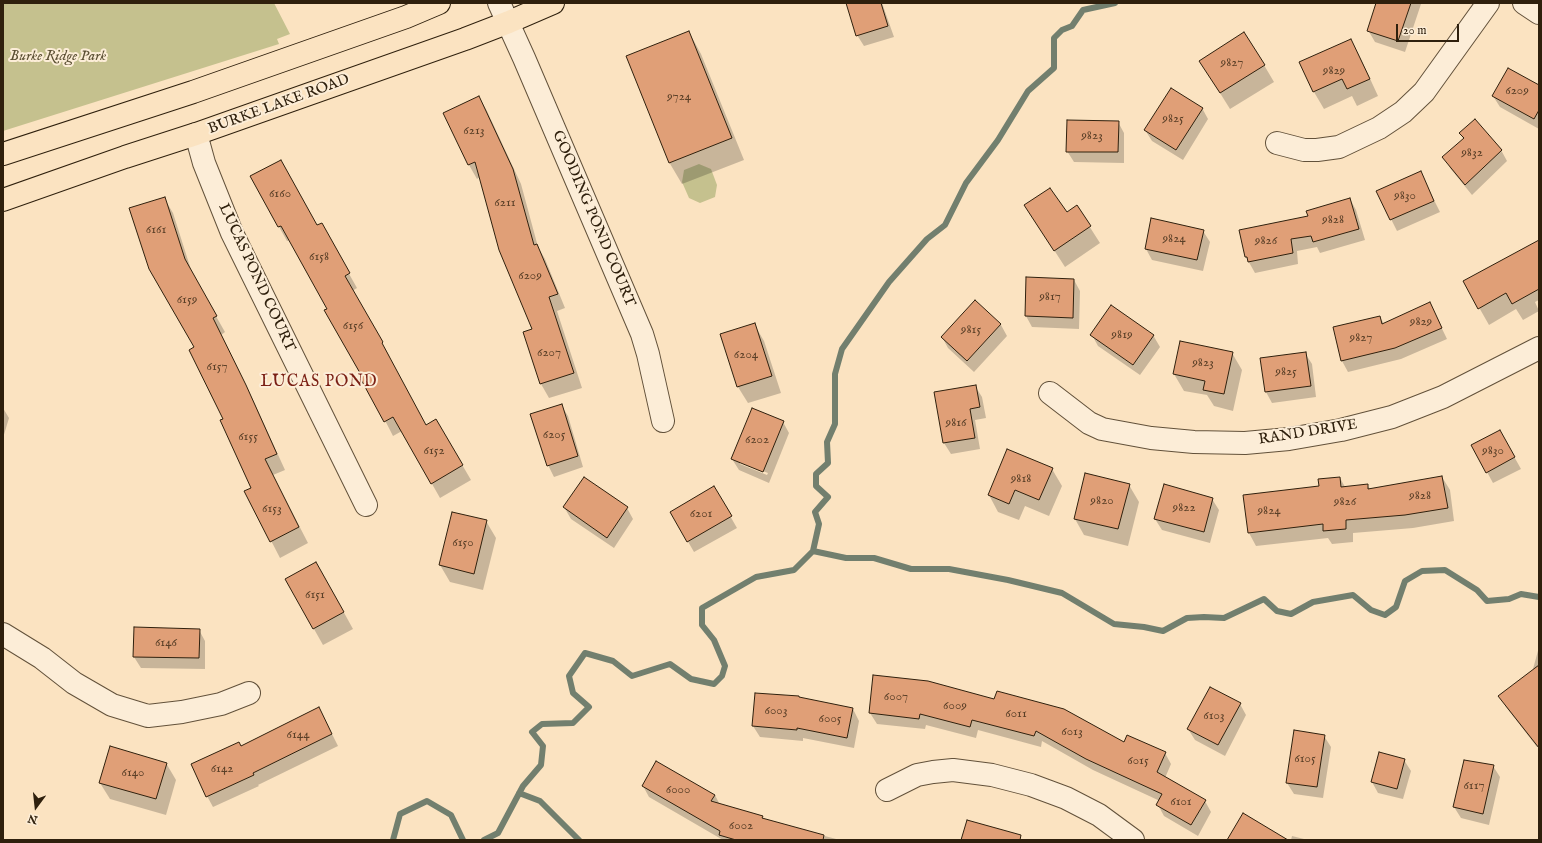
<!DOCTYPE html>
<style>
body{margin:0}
#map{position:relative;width:1542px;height:843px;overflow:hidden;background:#fbe3c1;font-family:"IM FELL English",serif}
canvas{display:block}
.frame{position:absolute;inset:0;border:4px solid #2f200d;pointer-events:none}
.north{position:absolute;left:16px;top:787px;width:40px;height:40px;-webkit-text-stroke:3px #fcedd7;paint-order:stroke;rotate:195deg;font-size:11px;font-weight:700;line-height:16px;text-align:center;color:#2f200d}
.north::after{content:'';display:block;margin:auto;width:14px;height:18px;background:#2f200d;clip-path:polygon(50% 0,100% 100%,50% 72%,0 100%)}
.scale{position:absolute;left:1396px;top:24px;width:63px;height:18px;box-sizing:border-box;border:2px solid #2f200d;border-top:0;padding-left:5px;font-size:12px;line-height:14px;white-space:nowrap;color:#2f200d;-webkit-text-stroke:3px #fcedd7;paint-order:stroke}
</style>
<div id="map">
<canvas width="1542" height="843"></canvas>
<div class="frame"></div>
<div class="north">N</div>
<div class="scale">20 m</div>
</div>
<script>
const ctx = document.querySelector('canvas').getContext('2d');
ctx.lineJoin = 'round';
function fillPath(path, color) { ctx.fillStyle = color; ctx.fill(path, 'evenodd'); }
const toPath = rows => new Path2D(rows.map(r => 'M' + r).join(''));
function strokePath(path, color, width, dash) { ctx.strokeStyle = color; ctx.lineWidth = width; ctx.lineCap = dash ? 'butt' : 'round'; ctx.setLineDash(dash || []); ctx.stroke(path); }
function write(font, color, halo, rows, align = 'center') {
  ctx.font = font + ' "IM FELL English",serif'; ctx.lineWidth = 4; ctx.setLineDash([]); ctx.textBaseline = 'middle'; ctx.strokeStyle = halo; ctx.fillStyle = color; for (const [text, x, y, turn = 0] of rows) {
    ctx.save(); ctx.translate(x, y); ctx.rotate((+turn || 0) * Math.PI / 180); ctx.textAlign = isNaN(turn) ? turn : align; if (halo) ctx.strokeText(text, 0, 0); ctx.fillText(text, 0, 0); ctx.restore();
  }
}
fillPath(toPath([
 [3,3,274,3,290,34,277,39,279,44,3,131],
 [699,164,711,169,717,185,715,197,700,203,689,198,682,182,684,170]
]), '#c5c18e');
fillPath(toPath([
 [854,3,882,3,894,37,864,46,857,35],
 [1377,3,1420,3,1421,4,1405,52,1375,42,1368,30],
 [689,32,701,54,744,160,682,184,669,162],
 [1351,40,1360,57,1378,96,1357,106,1352,96,1324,109,1314,92,1301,62],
 [1200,61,1264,65,1274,82,1230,109],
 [1539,86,1539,129,1500,107,1493,96],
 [479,97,487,111,521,184,538,247,545,259,565,308,557,311,582,388,549,398,541,384,524,332,533,329,480,177,477,179,469,165,445,113],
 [1202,108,1208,119,1183,160,1152,141,1145,130],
 [1118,122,1124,133,1124,163,1074,162,1067,151],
 [1460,133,1501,150,1507,161,1472,195,1450,168,1444,157,1464,140],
 [1420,172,1440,212,1397,231,1377,191],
 [251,177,317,227,321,224,357,288,352,291,390,357,389,358,426,426,436,420,471,480,440,498,402,431,393,436,328,309,290,240,287,241],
 [164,198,173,213,193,276,225,332,221,335,254,402,285,470,273,475,308,543,280,558,246,492,253,488,196,348],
 [1350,199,1356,210,1365,240,1320,253,1317,247,1297,251,1298,264,1255,273,1246,257,1309,217],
 [1025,205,1066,214,1077,207,1100,243,1065,267],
 [1203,231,1210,242,1203,271,1152,260,1146,249],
 [1539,242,1539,300,1535,302,1539,311,1523,320,1516,309,1489,325,1464,281],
 [1074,280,1080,291,1079,329,1032,327,1026,316],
 [975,301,1001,325,1007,336,974,372,948,348,942,337],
 [1430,304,1447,339,1401,359,1348,372,1342,361,1334,328,1380,317,1384,324],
 [754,324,764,341,781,393,748,403,738,387,722,335],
 [1092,335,1153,335,1160,347,1140,375,1098,346],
 [1232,353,1242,370,1233,411,1214,406,1207,395,1184,391,1174,374],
 [1305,353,1312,364,1316,397,1272,403,1266,392],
 [975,386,982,397,986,418,975,420,980,449,951,454,944,443,935,393],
 [561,405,568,416,583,467,554,477,548,465],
 [3,408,9,418,3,438],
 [783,422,789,433,769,483,739,470,732,459],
 [740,462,768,473,767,475,740,464],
 [1506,442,1521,469,1493,483,1487,472],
 [1052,469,1062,486,1049,516,1025,506,1019,520,998,512,989,495],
 [1442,477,1450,490,1454,521,1413,528,1353,533,1353,542,1332,544,1328,538,1256,546,1249,533,1244,496,1320,487,1340,478,1345,487,1367,485,1370,489],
 [1129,485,1139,502,1128,546,1084,535,1075,519],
 [714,488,737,528,694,552,671,512],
 [1212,499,1219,510,1210,543,1162,530,1155,519],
 [564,507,627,508,633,519,614,548,571,519],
 [486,521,496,538,483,590,450,582,440,565],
 [326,580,353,629,323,645,314,629],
 [199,630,205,641,205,669,141,668,134,657],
 [1539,647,1539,680,1533,669],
 [874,676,1124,744,1165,753,1171,764,1165,778,1205,801,1211,812,1198,836,1164,816,1158,805,1160,801,1093,770,1042,741,1041,747,978,730,976,738,926,725,925,729,877,724,870,713],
 [1500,696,1539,699,1539,745,1537,747,1506,707],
 [1240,704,1246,715,1225,756,1195,740,1188,729],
 [853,709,859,721,854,748,803,738,803,741,760,737,753,726],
 [325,720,338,746,258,785,259,786,213,807,207,796,241,747],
 [1324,736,1331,747,1323,798,1294,794,1287,783],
 [1404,760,1411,771,1403,799,1378,793,1372,782],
 [166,763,176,780,166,815,110,799,100,783],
 [1493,766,1500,777,1489,825,1461,818,1454,807],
 [643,786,715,795,720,805,762,817,764,820,840,840,723,840,649,797],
 [1292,836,1308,840,1291,840]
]), '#0003');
strokePath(toPath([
 [813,551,846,558,874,558,911,569,949,569,1008,580,1062,593,1114,624,1144,627,1163,631,1187,618,1204,617,1224,618,1264,599,1277,611,1291,614,1313,602,1353,595,1371,610,1385,615,1396,607,1405,581,1422,571,1445,570,1477,590,1487,601,1509,599,1521,594,1539,597],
 [519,793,540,801,579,840],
 [393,840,400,814,427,801,451,815,463,840],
 [484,840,498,833,523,786,541,765,543,746,532,732,542,724,573,723,589,707,573,693,569,676,585,653,613,661,632,676,670,664,691,679,714,684,722,676,725,666,714,640,702,625,702,608,756,577,794,570,813,551,819,524,815,512,828,497,816,486,816,474,828,463,827,442,835,424,835,374,842,349,889,282,927,239,945,225,966,183,998,140,1028,91,1054,68,1054,38,1062,30,1072,26,1083,10,1115,3]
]), '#727f6e', 6);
const building = toPath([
 [846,3,881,3,888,26,856,36,846,3],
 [1376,3,1411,3,1398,41,1367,31,1376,3],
 [689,31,732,138,669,163,626,56,689,31],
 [1244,32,1265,65,1220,93,1199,61,1244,32],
 [1351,39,1370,79,1347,89,1342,79,1313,92,1299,62,1351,39],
 [1508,68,1539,85,1539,110,1534,119,1492,96,1508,68],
 [1171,88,1203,108,1176,150,1144,130,1171,88],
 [479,96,513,169,534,245,537,244,558,294,549,297,574,373,540,384,523,332,532,329,499,250,475,162,468,165,443,113,479,96],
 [1475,119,1502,150,1465,185,1442,157,1464,138,1459,133,1475,119],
 [1067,120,1119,121,1118,152,1066,152,1067,120],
 [281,160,317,225,322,223,350,273,345,276,383,342,382,343,426,425,436,419,463,465,431,484,393,417,384,422,358,374,360,373,324,310,327,309,281,226,278,227,250,176,281,160],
 [1421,171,1434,201,1390,220,1376,191,1421,171],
 [1050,188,1067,212,1077,205,1091,226,1054,251,1024,205,1050,188],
 [165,197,185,259,217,316,213,318,246,385,277,454,265,459,299,527,270,542,244,491,251,488,220,420,223,419,189,350,194,347,149,269,129,208,165,197],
 [1350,198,1359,229,1313,242,1311,236,1291,239,1293,253,1248,262,1247,257,1245,257,1239,230,1308,216,1306,211,1350,198],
 [1151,218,1204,230,1197,260,1145,249,1151,218],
 [1539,240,1539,289,1512,304,1506,293,1478,309,1463,281,1539,240],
 [1026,277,1074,279,1073,318,1025,316,1026,277],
 [975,300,1001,324,967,361,941,337,975,300],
 [1430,302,1442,328,1395,348,1341,361,1333,327,1380,316,1382,324,1430,302],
 [1111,305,1154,335,1133,365,1090,335,1111,305],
 [755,323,772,376,737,387,720,334,755,323],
 [1180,341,1233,352,1224,394,1203,390,1205,381,1173,374,1180,341],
 [1306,352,1311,386,1265,392,1260,358,1306,352],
 [976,385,980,407,970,409,975,438,943,443,934,392,976,385],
 [562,404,578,456,547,466,530,414,562,404],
 [752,408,784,421,763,472,731,459,752,408],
 [1500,430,1515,457,1486,473,1471,445,1500,430],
 [1007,449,1053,468,1039,500,1015,490,1009,504,988,495,1007,449],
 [1085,473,1130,484,1118,529,1074,519,1085,473],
 [1442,476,1448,508,1405,515,1346,520,1346,529,1323,531,1323,524,1248,533,1243,495,1319,486,1318,479,1340,477,1341,487,1368,484,1368,489,1442,476],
 [584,477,628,507,607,538,563,507,584,477],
 [1164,484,1213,498,1204,532,1154,519,1164,484],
 [714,486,732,516,687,542,670,512,714,486],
 [452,512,487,520,474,574,439,565,452,512],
 [316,562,344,612,313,629,285,579,316,562],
 [134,627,200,629,199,658,133,657,134,627],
 [1539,665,1539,748,1498,696,1539,665],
 [873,675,928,681,994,699,997,691,1064,709,1124,742,1127,735,1166,752,1157,772,1206,800,1191,825,1156,805,1162,794,1086,759,1036,731,1034,736,972,720,970,727,920,714,919,719,869,713,873,675],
 [1210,687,1241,703,1218,745,1187,729,1210,687],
 [755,693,799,696,799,697,853,708,847,738,797,728,797,730,752,726,755,693],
 [319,707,332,734,253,773,254,775,206,797,191,764,239,742,241,746,319,707],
 [1294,730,1325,735,1317,787,1286,783,1294,730],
 [110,746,167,763,156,799,99,783,110,746],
 [1379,752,1405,759,1397,789,1371,782,1379,752],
 [1464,760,1494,765,1483,814,1453,807,1464,760],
 [656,761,715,795,711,801,763,816,762,818,824,835,823,840,736,840,719,835,720,831,642,786,656,761],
 [1243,813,1288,840,1227,840,1243,813],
 [967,820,1021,835,1020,840,961,840,967,820]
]);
fillPath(building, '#e09f77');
strokePath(building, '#2f200d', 1);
const street = toPath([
 [499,3,524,58,642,334,648,354,663,421],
 [1524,3,1539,13],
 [196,134,204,163,232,233,366,505],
 [1277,143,1304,150,1317,150,1339,147,1379,128,1403,112,1424,92,1488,3],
 [1050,393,1089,423,1102,429,1151,438,1194,442,1245,443,1289,439,1341,430,1392,417,1443,397,1539,348],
 [3,634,42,658,74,683,112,705,148,716,182,712,221,704,249,693],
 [887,790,917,775,933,772,953,770,992,775,1031,785,1066,798,1099,815,1133,840]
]);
const primary = toPath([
 [3,154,193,92,406,17,439,3],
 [3,200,125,157,196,134,465,39,509,22,553,3]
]);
strokePath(street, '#62513a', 24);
strokePath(primary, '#2f200d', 24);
strokePath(street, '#fcedd7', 22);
strokePath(primary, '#fbe3c1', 22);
write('13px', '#5b4028', null, [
 ["9827",1232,63],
 ["9829",1334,71],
 ["6209",1517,91],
 ["9724",679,97],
 ["9825",1173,119],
 ["6213",474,131],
 ["9823",1092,136],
 ["9832",1472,153],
 ["6160",280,194],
 ["9830",1405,196],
 ["6211",505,203],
 ["9828",1333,220],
 ["6161",156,230],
 ["9824",1174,239],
 ["9826",1266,241],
 ["6158",319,257],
 ["6209",530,276],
 ["9817",1050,297],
 ["6159",187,300],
 ["9829",1421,322],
 ["6156",353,326],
 ["9815",971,330],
 ["9819",1122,335],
 ["9827",1361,338],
 ["6207",549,353],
 ["6204",746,355],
 ["9823",1203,363],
 ["6157",217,367],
 ["9825",1286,372],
 ["9816",956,423],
 ["6205",554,435],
 ["6155",248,437],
 ["6202",757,440],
 ["6152",434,451],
 ["9830",1493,451],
 ["9818",1021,479],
 ["9828",1420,496],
 ["9820",1102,501],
 ["9826",1345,502],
 ["9822",1184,508],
 ["6153",272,509],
 ["9824",1269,511],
 ["6201",701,514],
 ["6150",463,543],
 ["6151",315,595],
 ["6146",166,643],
 ["6007",896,697],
 ["6009",955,706],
 ["6003",776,711],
 ["6011",1016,714],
 ["6103",1214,716],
 ["6005",830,719],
 ["6013",1072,732],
 ["6144",298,735],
 ["6105",1305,759],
 ["6015",1138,761],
 ["6142",222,769],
 ["6140",133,773],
 ["6117",1474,786],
 ["6000",678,790],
 ["6101",1181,802],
 ["6002",741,826]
]);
write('italic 15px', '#5c5034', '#fcedd7', [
 ["Burke Ridge Park",58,57]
]);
write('15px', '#2f200d', '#fcedd7', [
 ["BURKE LAKE ROAD",279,105,-20],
 ["GOODING POND COURT",593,219,67],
 ["LUCAS POND COURT",256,278,65],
 ["RAND DRIVE",1308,433,-9]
]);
ctx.letterSpacing = '1px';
write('16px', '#7a1f14', '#fcedd7', [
 ["LUCAS POND",319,383]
]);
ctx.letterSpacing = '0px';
</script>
